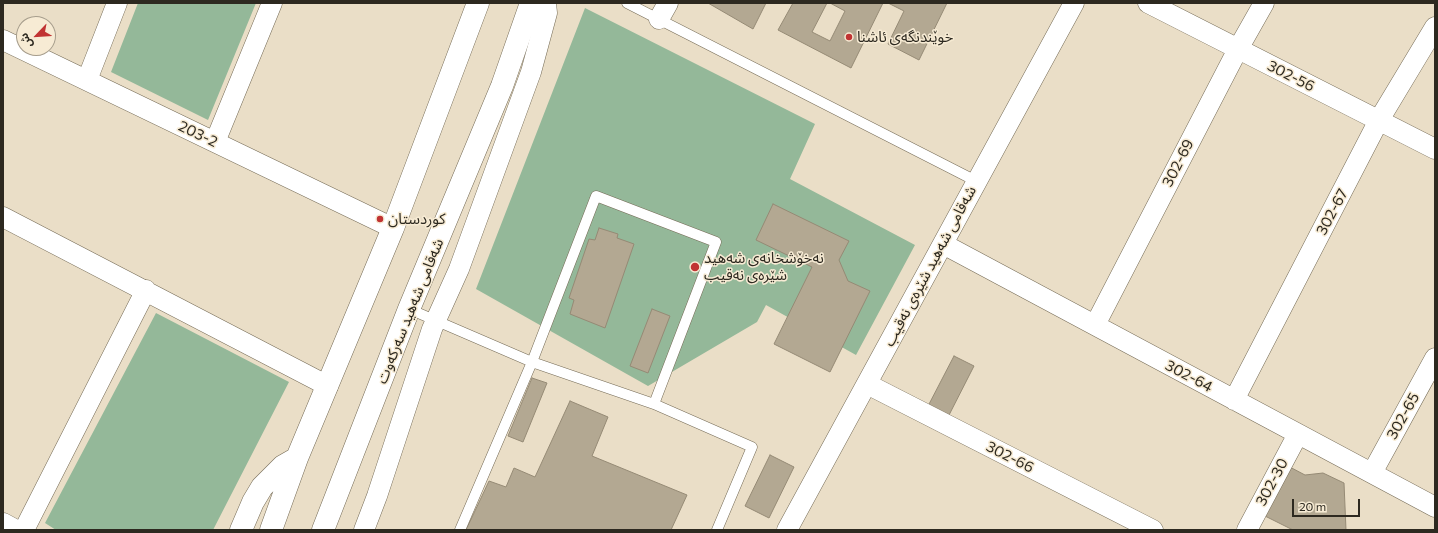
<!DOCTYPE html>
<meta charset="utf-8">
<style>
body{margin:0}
#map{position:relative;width:1438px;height:533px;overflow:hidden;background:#eadec7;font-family:Commissioner,"Noto Sans Arabic",sans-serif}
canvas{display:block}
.frame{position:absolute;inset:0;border:4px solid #2d2920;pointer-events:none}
.north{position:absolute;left:16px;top:16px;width:40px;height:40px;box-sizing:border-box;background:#f7ebd4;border:1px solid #a69d8c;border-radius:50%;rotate:245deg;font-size:11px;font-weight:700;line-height:16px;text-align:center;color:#2d2920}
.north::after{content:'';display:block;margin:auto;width:14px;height:18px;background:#c13333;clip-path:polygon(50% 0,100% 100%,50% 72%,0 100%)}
.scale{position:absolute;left:1292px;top:499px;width:68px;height:18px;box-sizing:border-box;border:2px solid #2d2920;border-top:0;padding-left:5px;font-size:12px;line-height:14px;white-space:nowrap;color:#2d2920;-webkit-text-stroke:3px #f7ebd4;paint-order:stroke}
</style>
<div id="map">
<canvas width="1438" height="533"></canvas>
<div class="frame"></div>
<div class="north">ش</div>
<div class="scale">20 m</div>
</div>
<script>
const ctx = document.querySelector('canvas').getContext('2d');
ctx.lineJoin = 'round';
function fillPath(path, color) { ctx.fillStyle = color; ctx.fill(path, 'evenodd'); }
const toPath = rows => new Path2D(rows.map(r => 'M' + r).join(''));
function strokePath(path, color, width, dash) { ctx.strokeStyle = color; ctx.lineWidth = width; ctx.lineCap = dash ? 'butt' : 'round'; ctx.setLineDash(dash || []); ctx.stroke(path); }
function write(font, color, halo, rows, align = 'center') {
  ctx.font = font + ' Commissioner,"Noto Sans Arabic",sans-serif'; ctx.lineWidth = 3; ctx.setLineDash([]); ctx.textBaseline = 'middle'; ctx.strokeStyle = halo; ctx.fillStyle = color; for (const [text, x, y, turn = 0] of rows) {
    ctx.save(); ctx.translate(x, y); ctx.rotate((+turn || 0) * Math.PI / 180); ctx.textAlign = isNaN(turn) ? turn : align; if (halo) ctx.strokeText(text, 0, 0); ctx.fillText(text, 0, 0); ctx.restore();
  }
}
fillPath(toPath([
 [138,3,256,3,208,120,111,72],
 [585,8,815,124,790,179,915,245,856,355,766,305,757,322,648,386,476,289],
 [156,313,289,382,213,530,56,530,45,523]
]), '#94b899');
const building = toPath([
 [708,3,766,3,753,29,708,3],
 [793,3,827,3,812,32,830,41,845,11,830,3,883,3,851,68,778,30,793,3],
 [888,3,947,3,919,60,888,44,904,11,888,3],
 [773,204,849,241,839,260,848,281,870,291,830,372,774,344,812,267,756,240,773,204],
 [599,228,618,234,617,238,634,244,605,328,570,314,574,300,569,298,589,239,595,240,599,228],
 [652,309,670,316,648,373,630,366,652,309],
 [954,356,974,366,947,419,927,408,954,356],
 [532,378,547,383,523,442,508,436,532,378],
 [570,401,608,417,592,456,687,495,671,530,466,530,489,481,506,487,514,468,535,477,570,401],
 [770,455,794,467,769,518,745,506,770,455],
 [1286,465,1305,475,1323,473,1344,483,1346,530,1293,530,1259,513,1286,465]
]);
fillPath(building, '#b3a892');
strokePath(building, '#958a75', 1);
const lane = toPath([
 [627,3,976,181],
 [409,309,532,362,654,404,752,447,717,530],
 [460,530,532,362,596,196,716,242,654,404]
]);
const street = toPath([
 [1148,3,1435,149],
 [659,19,668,3],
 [3,40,393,228],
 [87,80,117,3],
 [215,142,272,3],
 [3,217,328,386],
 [943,244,1435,507],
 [1095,325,1238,49,1264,3],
 [867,384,1153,530],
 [1234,400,1379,120,1435,27],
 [1372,473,1435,358],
 [24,530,146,290],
 [364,530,377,496,432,329,459,269,531,72,547,13,546,3],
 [787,530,1074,3],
 [1247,530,1298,434]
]);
const primary = toPath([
 [3,524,14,530],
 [241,530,253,502,262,487,283,466,297,458],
 [271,530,297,458,393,228,478,3],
 [323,530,409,309,502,86,531,3]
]);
strokePath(lane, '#756b56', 11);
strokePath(street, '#756b56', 21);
strokePath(primary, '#756b56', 23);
strokePath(lane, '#fff', 10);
strokePath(street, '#fff', 20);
strokePath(primary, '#fff', 22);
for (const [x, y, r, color] of [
 [849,37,4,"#c13333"],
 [380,219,4,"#c13333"],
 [695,267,5,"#c13333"]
]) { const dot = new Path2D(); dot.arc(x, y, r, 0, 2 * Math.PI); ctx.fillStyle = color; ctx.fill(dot); strokePath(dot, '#f7ebd4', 1.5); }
write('15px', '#2d2920', '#f7ebd4', [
 ["خوێندنگەی ئاشنا",857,37],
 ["كوردستان",388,219],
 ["نەخۆشخانەی شەهید",704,258],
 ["شێرەی نەقیب",704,275]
], 'left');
write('15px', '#2d2920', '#f7ebd4', [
 ["302-56",1291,76,27],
 ["203-2",198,134,26],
 ["302-69",1178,163,-63],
 ["302-67",1332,212,-62],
 ["شەقامی شەهید شێرەی نەقیب",930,266,-62],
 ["شەقامی شەهید سەرکەوت",410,311,-68],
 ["302-64",1189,376,28],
 ["302-65",1403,416,-61],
 ["302-66",1010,457,27],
 ["302-30",1272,482,-62]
]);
</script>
